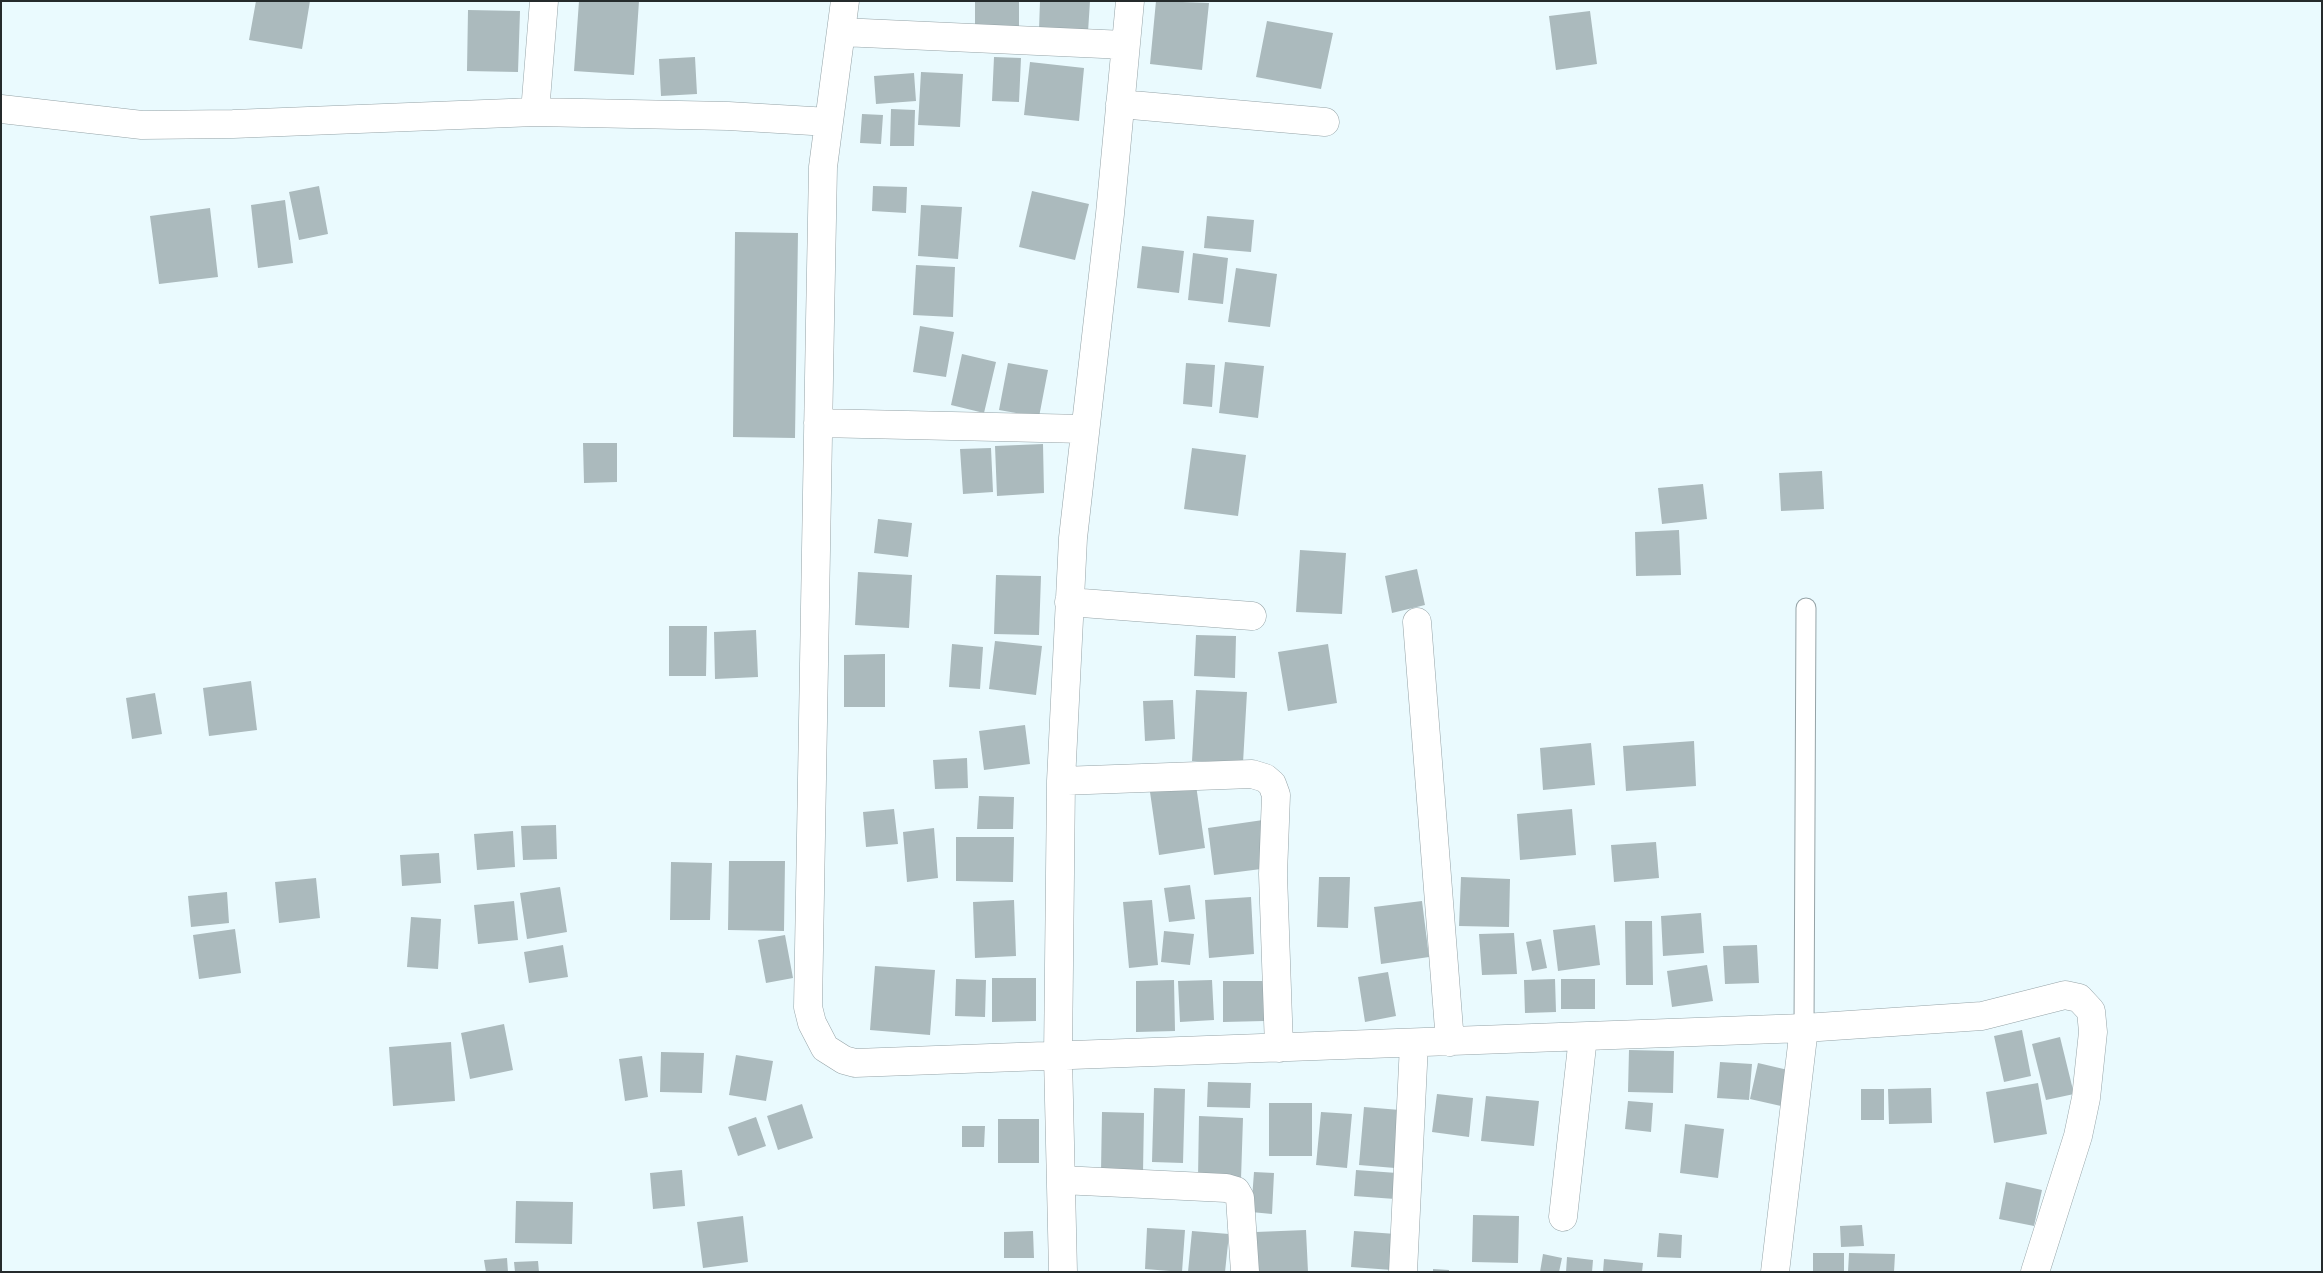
<!DOCTYPE html>
<style>
body{margin:0}
#map{position:relative;width:2323px;height:1273px;overflow:hidden;background:#eafafe;font-family:Commissioner,sans-serif}
canvas{display:block}
.frame{position:absolute;inset:0;border:2px solid #252b2c;pointer-events:none}
</style>
<div id="map">
<canvas width="2323" height="1273"></canvas>
<div class="frame"></div>
</div>
<script>
const ctx = document.querySelector('canvas').getContext('2d');
ctx.lineJoin = 'round';
function fillPath(path, color) { ctx.fillStyle = color; ctx.fill(path, 'evenodd'); }
const toPath = rows => new Path2D(rows.map(r => 'M' + r).join(''));
function strokePath(path, color, width, dash) { ctx.strokeStyle = color; ctx.lineWidth = width; ctx.lineCap = dash ? 'butt' : 'round'; ctx.setLineDash(dash || []); ctx.stroke(path); }
fillPath(toPath([
 [256,1,310,1,302,49,249,40],
 [579,1,639,1,634,75,574,71],
 [975,1,1019,1,1019,29,975,29],
 [1040,1,1090,1,1088,32,1039,30],
 [1156,1,1209,3,1202,70,1150,64],
 [468,10,520,11,518,72,467,71],
 [1590,11,1597,64,1556,70,1549,16],
 [1267,21,1333,33,1321,89,1256,77],
 [695,57,697,94,661,96,659,59],
 [994,57,1021,58,1019,102,992,101],
 [1030,62,1084,68,1079,121,1024,115],
 [921,72,963,74,960,127,918,125],
 [914,73,916,101,876,104,874,76],
 [891,109,915,110,914,146,890,146],
 [862,114,883,115,881,144,860,143],
 [319,186,328,234,299,240,289,192],
 [873,186,907,187,906,213,872,211],
 [1032,191,1089,204,1075,260,1019,247],
 [285,200,293,263,258,268,251,205],
 [921,205,962,207,958,259,918,256],
 [210,208,218,277,159,284,150,216],
 [1207,216,1254,220,1251,252,1204,248],
 [735,232,798,233,795,438,733,437],
 [1142,246,1184,251,1179,293,1137,288],
 [1193,253,1228,258,1223,304,1188,300],
 [916,265,955,267,953,317,913,315],
 [1236,268,1277,274,1270,327,1228,322],
 [920,326,954,332,946,377,913,372],
 [962,354,996,362,984,413,951,405],
 [1225,362,1264,366,1258,418,1219,413],
 [1008,363,1048,370,1039,417,999,410],
 [1186,363,1215,365,1212,407,1183,404],
 [583,443,617,443,617,482,584,483],
 [1043,444,1044,493,997,496,995,446],
 [991,448,993,492,963,494,960,449],
 [1192,448,1246,455,1238,516,1184,509],
 [1822,471,1824,509,1781,511,1779,473],
 [1703,484,1707,519,1662,524,1658,488],
 [878,519,912,523,908,557,874,553],
 [1679,530,1681,575,1636,576,1635,532],
 [1300,550,1346,553,1342,614,1296,612],
 [1417,569,1425,605,1392,613,1385,576],
 [858,572,912,575,909,628,855,625],
 [996,575,1041,576,1039,635,994,634],
 [669,626,707,626,706,676,669,676],
 [756,630,758,677,715,679,714,632],
 [1196,635,1236,636,1235,678,1194,676],
 [995,641,1042,646,1036,695,989,689],
 [952,644,983,647,980,689,949,687],
 [1328,644,1337,703,1288,711,1278,652],
 [885,654,885,707,844,707,844,655],
 [251,681,257,730,209,736,203,688],
 [1196,690,1247,692,1243,763,1192,761],
 [155,693,162,734,132,739,126,698],
 [1173,700,1175,739,1145,741,1143,701],
 [1025,725,1030,764,984,770,979,731],
 [1694,741,1696,786,1626,791,1623,746],
 [1591,743,1595,785,1543,790,1540,748],
 [967,758,968,788,935,789,933,760],
 [1196,785,1205,848,1159,855,1150,792],
 [979,796,1014,797,1013,829,977,829],
 [894,809,898,844,866,847,863,812],
 [1572,809,1576,855,1520,860,1517,814],
 [1263,820,1269,868,1214,875,1208,828],
 [556,825,557,859,523,860,521,826],
 [934,828,938,878,907,882,903,832],
 [513,831,515,867,477,870,474,834],
 [956,837,1014,837,1013,882,956,881],
 [1656,842,1659,878,1614,882,1611,845],
 [439,853,441,883,402,886,400,855],
 [729,861,785,861,784,931,728,930],
 [671,862,712,863,710,920,670,920],
 [1319,877,1350,877,1348,928,1317,927],
 [1461,877,1510,879,1509,927,1459,926],
 [316,878,320,918,279,923,275,882],
 [1190,885,1195,919,1169,922,1164,888],
 [560,887,567,932,527,939,520,893],
 [227,892,229,923,191,927,188,896],
 [1251,897,1254,954,1209,958,1205,900],
 [1014,900,1016,956,975,958,973,902],
 [1152,900,1158,965,1129,968,1123,902],
 [514,901,518,940,478,944,474,905],
 [1422,901,1429,957,1381,964,1374,907],
 [1701,913,1704,953,1663,956,1661,916],
 [411,917,441,919,438,969,407,967],
 [1625,921,1652,921,1653,985,1626,985],
 [1595,925,1600,965,1558,971,1553,930],
 [235,929,241,973,199,979,193,935],
 [1164,931,1194,934,1190,965,1161,962],
 [1514,933,1517,974,1482,975,1479,934],
 [785,935,793,978,766,983,758,940],
 [1541,939,1547,968,1532,971,1526,942],
 [563,945,568,977,529,983,524,952],
 [1757,945,1759,983,1725,984,1723,946],
 [1707,965,1713,1001,1672,1007,1667,971],
 [875,966,935,970,930,1035,870,1030],
 [1388,972,1396,1016,1365,1022,1358,977],
 [992,978,1036,978,1036,1021,992,1022],
 [956,979,986,980,985,1017,955,1016],
 [1555,979,1556,1012,1525,1013,1524,980],
 [1561,979,1595,979,1595,1009,1561,1009],
 [1174,980,1175,1031,1136,1032,1136,981],
 [1212,980,1214,1020,1180,1022,1178,981],
 [1223,981,1264,981,1264,1021,1223,1022],
 [504,1024,513,1070,470,1079,461,1033],
 [2022,1030,2031,1076,2004,1082,1994,1036],
 [2060,1037,2074,1094,2046,1100,2032,1044],
 [451,1042,455,1101,393,1106,389,1047],
 [1629,1050,1674,1051,1673,1093,1628,1092],
 [661,1052,704,1053,702,1093,660,1092],
 [736,1055,773,1061,766,1101,729,1095],
 [642,1056,648,1097,625,1101,619,1059],
 [1720,1062,1752,1064,1749,1100,1717,1098],
 [1758,1063,1788,1070,1781,1106,1750,1099],
 [1208,1082,1251,1083,1250,1108,1207,1107],
 [2038,1083,2047,1134,1994,1143,1986,1092],
 [1154,1088,1185,1089,1183,1163,1152,1162],
 [1931,1088,1932,1123,1889,1124,1888,1089],
 [1861,1089,1884,1089,1884,1120,1861,1120],
 [1437,1094,1473,1098,1469,1137,1432,1132],
 [1486,1096,1539,1101,1534,1146,1481,1141],
 [1628,1101,1653,1103,1651,1132,1625,1129],
 [1269,1103,1312,1103,1312,1156,1269,1156],
 [802,1104,813,1138,778,1150,767,1116],
 [1364,1107,1400,1110,1395,1168,1359,1165],
 [1102,1112,1144,1113,1143,1173,1101,1172],
 [1321,1112,1352,1114,1347,1168,1316,1165],
 [1199,1116,1243,1118,1241,1179,1198,1178],
 [756,1117,766,1146,738,1156,728,1127],
 [998,1119,1039,1119,1039,1163,998,1163],
 [1685,1124,1724,1129,1718,1178,1680,1173],
 [962,1126,985,1126,984,1147,962,1147],
 [682,1170,685,1206,653,1209,650,1173],
 [1356,1170,1397,1173,1395,1199,1354,1196],
 [1254,1172,1274,1173,1272,1214,1251,1212],
 [2006,1182,2042,1190,2034,1226,1999,1219],
 [516,1201,573,1202,572,1244,515,1243],
 [1473,1215,1519,1216,1518,1263,1472,1262],
 [743,1216,748,1262,703,1268,697,1222],
 [1862,1225,1864,1246,1841,1247,1840,1226],
 [1147,1228,1185,1230,1182,1272,1145,1269],
 [1306,1230,1308,1272,1257,1272,1256,1232],
 [1033,1231,1034,1258,1004,1258,1004,1232],
 [1192,1231,1229,1234,1225,1272,1188,1272],
 [1354,1231,1396,1234,1392,1270,1351,1267],
 [1659,1233,1682,1235,1681,1258,1657,1257],
 [1813,1253,1844,1253,1844,1272,1813,1272],
 [1849,1253,1895,1254,1894,1272,1848,1272],
 [1543,1254,1562,1258,1559,1272,1540,1272],
 [1567,1257,1593,1260,1592,1272,1566,1272],
 [507,1258,508,1272,486,1272,484,1260],
 [1604,1259,1643,1263,1642,1272,1603,1272],
 [538,1261,539,1272,515,1272,514,1262],
 [1433,1269,1449,1270,1449,1272,1433,1272]
]), '#abbabd');
const lane = toPath([
 [1804,1028,1806,608]
]);
const street = toPath([
 [845,1,823,167,820,321,808,1007,812,1023,825,1048,844,1060,855,1063,1804,1028,1982,1016,2065,995,2079,998,2091,1011,2093,1032,2086,1098,2078,1136,2035,1272],
 [841,32,1125,45],
 [1120,104,1325,122],
 [1,109,142,125,233,124,535,112,728,116,829,122],
 [535,112,544,1],
 [818,423,1085,429],
 [1069,602,1252,616],
 [1417,622,1450,1042],
 [1061,781,1252,774,1265,778,1272,784,1276,795,1273,874,1279,1048],
 [1061,1180,1226,1188,1236,1191,1240,1198,1245,1272],
 [1563,1217,1583,1037],
 [1063,1272,1058,1057,1061,781,1073,538,1110,214,1130,1],
 [1403,1272,1414,1044],
 [1775,1272,1804,1028]
]);
strokePath(lane, '#95a3a7', 21);
strokePath(street, '#95a3a7', 29);
strokePath(lane, '#fff', 19);
strokePath(street, '#fff', 28);
</script>
